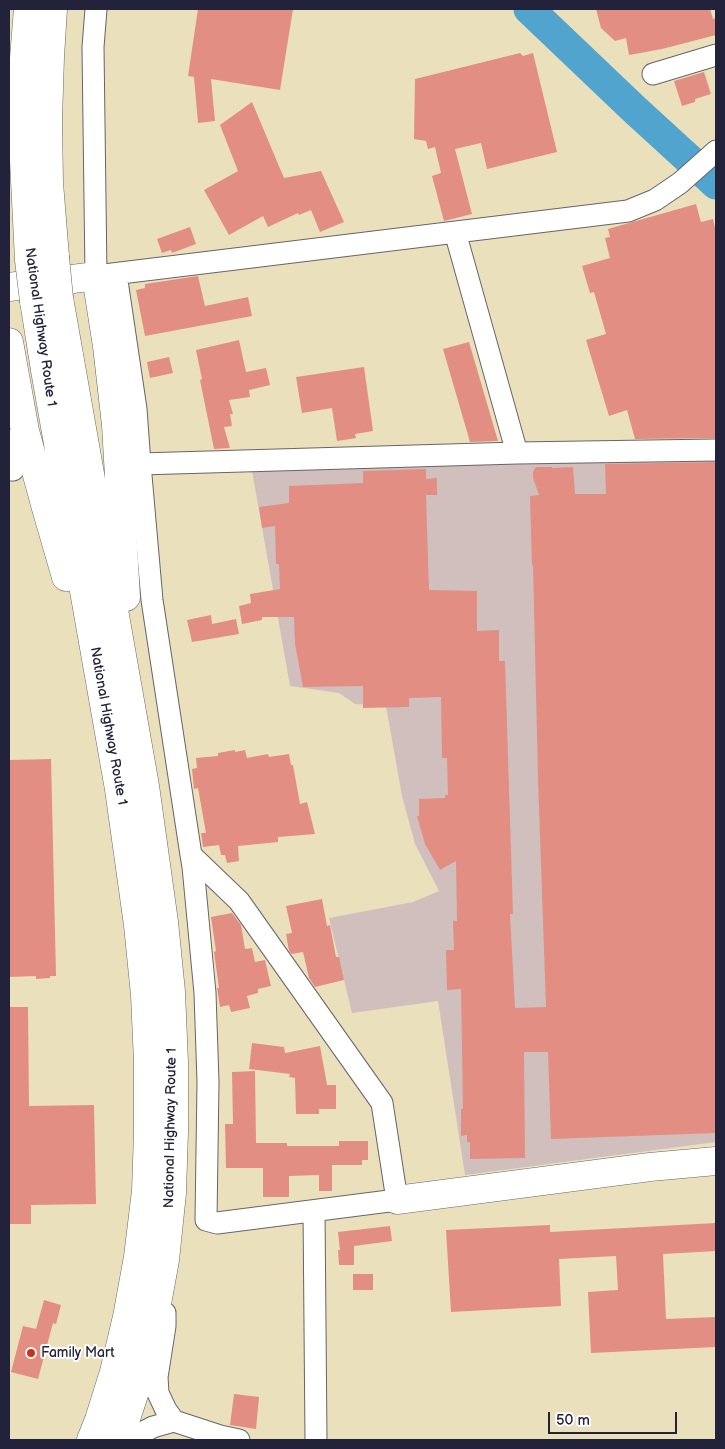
<!DOCTYPE html>
<style>
body{margin:0}
#map{position:relative;width:725px;height:1449px;overflow:hidden;background:#ebe0bc;font-family:"Balsamiq Sans",sans-serif}
canvas{display:block}
.frame{position:absolute;inset:0;border:10px solid #22223b;pointer-events:none}
.scale{position:absolute;left:548px;top:1412px;width:129px;height:22px;box-sizing:border-box;border:2px solid #22223b;border-top:0;padding-left:6px;font-size:15px;line-height:18px;white-space:nowrap;color:#22223b;-webkit-text-stroke:4px #fff;paint-order:stroke}
</style>
<div id="map">
<canvas width="725" height="1449"></canvas>
<div class="frame"></div>
<div class="scale">50 m</div>
</div>
<script>
const ctx = document.querySelector('canvas').getContext('2d');
ctx.lineJoin = 'round';
function fillPath(path, color) { ctx.fillStyle = color; ctx.fill(path, 'evenodd'); }
const toPath = rows => new Path2D(rows.map(r => 'M' + r).join(''));
function strokePath(path, color, width, dash) { ctx.strokeStyle = color; ctx.lineWidth = width; ctx.lineCap = dash ? 'butt' : 'round'; ctx.setLineDash(dash || []); ctx.stroke(path); }
function write(font, color, halo, rows, align = 'center') {
  ctx.font = font + ' "Balsamiq Sans",sans-serif'; ctx.lineWidth = 4; ctx.setLineDash([]); ctx.textBaseline = 'middle'; ctx.strokeStyle = halo; ctx.fillStyle = color; for (const [text, x, y, turn = 0] of rows) {
    ctx.save(); ctx.translate(x, y); ctx.rotate((+turn || 0) * Math.PI / 180); ctx.textAlign = isNaN(turn) ? turn : align; if (halo) ctx.strokeText(text, 0, 0); ctx.fillText(text, 0, 0); ctx.restore();
  }
}
fillPath(toPath([
 [716,454,716,1142,465,1175,438,1001,352,1013,329,918,413,902,439,891,415,844,402,796,386,706,355,704,339,693,290,686,251,465]
]), '#d1bfbd');
strokePath(toPath([
 [529,9,634,109,716,184]
]), '#51a4cd', 31);
fillPath(toPath([
 [198,9,293,9,280,90,211,79,215,121,198,123,194,77,188,76],
 [596,9,710,9,713,19,716,18,716,35,662,49,629,55,626,38,615,41,601,28],
 [520,53,523,56,533,53,557,152,487,169,481,143,455,149,472,214,444,221,432,176,441,173,435,147,428,149,426,141,414,139,415,79],
 [704,72,711,94,695,99,695,102,682,106,674,81],
 [252,102,284,178,321,171,344,222,320,232,311,210,299,215,298,213,268,227,263,216,229,235,204,190,238,171,220,125],
 [696,204,701,222,713,219,716,232,716,438,635,439,627,410,609,416,586,340,606,334,594,292,590,293,582,266,610,258,605,238,610,237,608,229],
 [190,227,196,244,172,253,171,250,162,253,157,239],
 [198,276,205,306,248,297,252,316,145,336,136,290,145,288,145,284],
 [239,340,246,372,266,368,270,385,249,390,250,397,229,400,233,414,230,414,232,426,224,427,230,448,214,449,200,380,202,379,196,350],
 [469,342,498,441,470,442,443,349],
 [169,357,173,373,150,378,147,362],
 [364,367,373,431,355,434,356,438,337,441,332,408,302,413,296,377],
 [716,462,716,1133,551,1139,548,1052,524,1052,525,1158,470,1159,470,1142,467,1142,467,1135,461,1136,461,1109,463,1109,461,989,447,990,446,950,454,950,453,921,457,921,456,861,440,870,425,844,417,816,419,816,419,799,445,798,445,795,448,795,447,758,442,758,441,697,409,698,409,707,363,708,363,686,303,687,295,644,294,617,262,617,262,620,242,624,239,606,251,603,250,594,280,589,279,564,276,564,275,526,262,528,259,507,289,503,289,486,363,483,363,471,426,469,426,479,437,478,437,495,426,495,429,590,477,591,477,631,499,630,499,661,505,661,513,914,510,914,515,1008,546,1007,538,779,533,565,532,566,530,496,539,495,533,478,533,472,536,467,552,467,552,468,573,467,575,494,606,494,605,464],
 [211,615,212,624,236,619,239,634,192,642,187,620],
 [235,750,235,752,245,750,247,758,268,754,269,757,289,754,291,765,293,765,300,804,307,802,315,834,278,837,278,842,238,846,239,861,227,863,225,855,221,855,219,845,203,847,201,833,206,833,198,788,194,789,192,769,197,768,196,758,218,756,218,753],
 [51,759,56,976,50,976,50,978,36,979,36,976,9,977,9,760],
 [322,899,327,926,330,925,336,957,339,957,344,980,315,987,309,978,303,952,292,954,289,951,286,934,292,933,286,906],
 [232,913,241,925,245,949,252,948,255,962,265,960,271,986,258,989,258,993,247,996,250,1008,231,1012,229,1005,220,1007,217,988,219,988,214,952,216,951,211,917],
 [9,1007,28,1007,29,1106,94,1105,96,1204,31,1205,31,1224,9,1224],
 [252,1043,284,1047,285,1053,320,1046,327,1085,336,1085,336,1109,319,1109,319,1114,296,1114,295,1078,289,1077,290,1074,249,1069],
 [255,1071,256,1143,287,1143,287,1146,339,1146,339,1141,368,1141,368,1160,362,1160,362,1165,332,1165,332,1191,319,1191,319,1175,289,1176,289,1197,263,1197,263,1168,226,1168,225,1124,233,1124,232,1072],
 [716,1223,716,1251,663,1254,666,1319,716,1317,716,1347,591,1353,588,1292,618,1290,616,1256,559,1259,561,1306,451,1312,446,1230,550,1225,550,1232],
 [390,1226,392,1241,354,1246,354,1265,339,1265,338,1250,340,1250,338,1232],
 [353,1274,373,1274,373,1290,353,1290],
 [44,1300,61,1305,56,1324,53,1323,38,1379,11,1372,23,1326,36,1329],
 [234,1394,259,1397,256,1429,230,1425]
]), '#e38e83');
const street = toPath([
 [96,9,93,47,96,276,628,211,655,200,680,183,716,151],
 [653,74,716,55],
 [455,232,517,453],
 [116,274,136,409,140,464,152,600,191,855,193,867,205,993,208,1082,206,1220,217,1223,397,1200,382,1103,239,901,191,855],
 [9,440,13,470,9,470],
 [140,464,517,453,716,450],
 [314,1211,316,1440],
 [165,1313,165,1326,157,1377,158,1393,166,1410,174,1421],
 [128,1440,153,1427,174,1421,220,1436,239,1440]
]);
const secondary = toPath([
 [9,287,96,276],
 [397,1200,650,1167,716,1161]
]);
const highway = toPath([
 [28,9,24,58,22,121,29,260],
 [53,9,50,57,48,120,49,183,55,257],
 [96,276,107,346,116,425,126,597],
 [59,298,145,786,164,922,171,992,174,1062,174,1131,172,1193,165,1260,154,1320,140,1376,119,1440],
 [34,301,45,370,119,789,138,925,145,995,148,1062,148,1132,146,1191,138,1257,127,1317,114,1372,99,1420,91,1440],
 [9,342,25,431,46,508,66,577]
]);
strokePath(street, '#686468', 23);
strokePath(secondary, '#686468', 29);
strokePath(highway, '#686468', 29);
strokePath(street, '#fff', 21);
strokePath(secondary, '#fff', 28);
strokePath(highway, '#fff', 28);
const highwayBridge = toPath([
 [55,257,59,298],
 [29,260,34,301]
]);
strokePath(highwayBridge, '#686468', 29, []);
strokePath(highwayBridge, '#fff', 28);
for (const [x, y, r, color] of [
 [31,1353,5,"#c8321e"]
]) { const dot = new Path2D(); dot.arc(x, y, r, 0, 2 * Math.PI); ctx.fillStyle = color; ctx.fill(dot); strokePath(dot, '#fff', 2); }
write('14px', '#22223b', '#fff', [
 ["National Highway Route 1",40,327,82],
 ["National Highway Route 1",108,726,80],
 ["National Highway Route 1",171,1128,-89]
]);
write('14px', '#22223b', '#fff', [
 ["Family Mart",41,1353]
], 'left');
</script>
